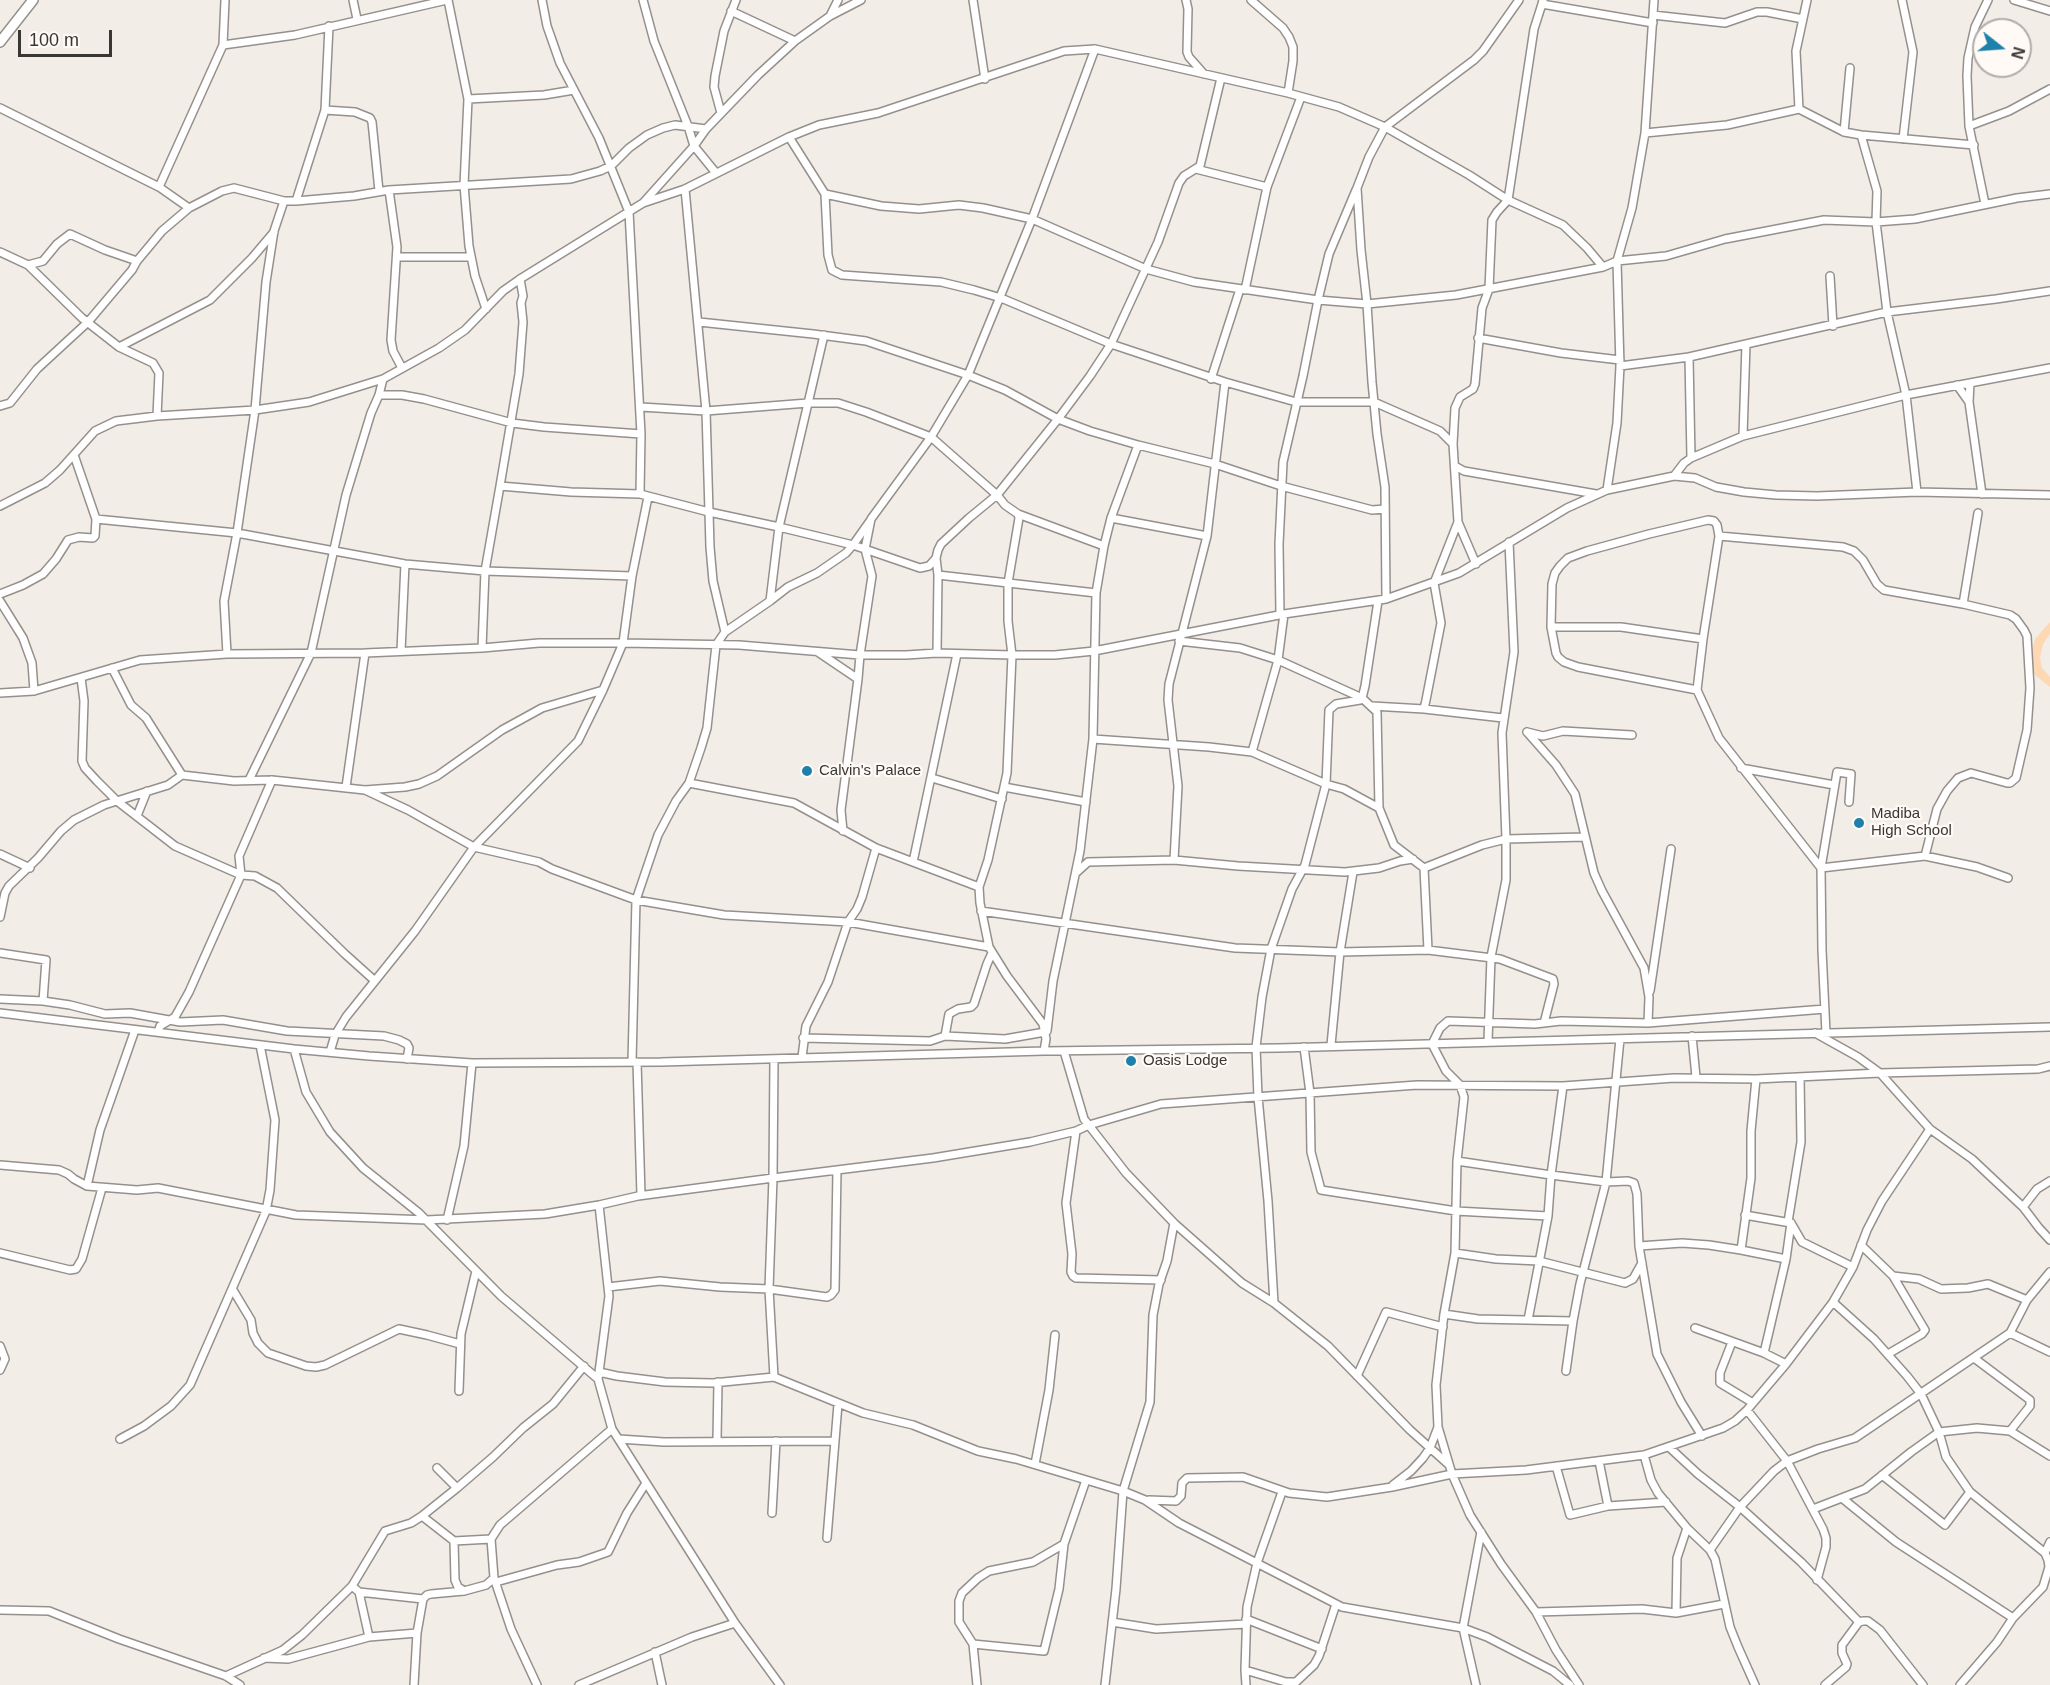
<!DOCTYPE html>
<style>
body{margin:0}
#map{position:relative;width:2050px;height:1685px;overflow:hidden;background:#f3ede8;font-family:Arial,sans-serif}
canvas{display:block}
.north{position:absolute;left:1972px;top:18px;width:60px;height:60px;box-sizing:border-box;background:#fffaf6;border:2px solid #b0aca8;border-radius:50%;rotate:107deg;font-size:16px;font-weight:700;line-height:24px;text-align:center;color:#393734}
.north::after{content:'';display:block;margin:auto;width:21px;height:27px;background:#1d81ac;clip-path:polygon(50% 0,100% 100%,50% 72%,0 100%)}
.scale{position:absolute;left:18px;top:30px;width:94px;height:27px;box-sizing:border-box;border:3px solid #393734;border-top:0;padding-left:8px;font-size:18px;line-height:21px;white-space:nowrap;color:#393734;-webkit-text-stroke:4px #fffaf6;paint-order:stroke}
</style>
<div id="map">
<canvas width="2050" height="1685"></canvas>
<div class="north">N</div>
<div class="scale">100 m</div>
</div>
<script>
const ctx = document.querySelector('canvas').getContext('2d');
ctx.lineJoin = 'round';
function fillPath(path, color) { ctx.fillStyle = color; ctx.fill(path, 'evenodd'); }
const toPath = rows => new Path2D(rows.map(r => 'M' + r).join(''));
function strokePath(path, color, width, dash) { ctx.strokeStyle = color; ctx.lineWidth = width; ctx.lineCap = dash ? 'butt' : 'round'; ctx.setLineDash(dash || []); ctx.stroke(path); }
function write(font, color, halo, rows, align = 'center') {
  ctx.font = font + ' Arial,sans-serif'; ctx.lineWidth = 4.5; ctx.setLineDash([]); ctx.textBaseline = 'middle'; ctx.strokeStyle = halo; ctx.fillStyle = color; for (const [text, x, y, turn = 0] of rows) {
    ctx.save(); ctx.translate(x, y); ctx.rotate((+turn || 0) * Math.PI / 180); ctx.textAlign = isNaN(turn) ? turn : align; if (halo) ctx.strokeText(text, 0, 0); ctx.fillText(text, 0, 0); ctx.restore();
  }
}
fillPath(toPath([
 [2050,622,2050,634,2043,644,2040,658,2042,668,2050,677,2050,687,2035,675,2032,668,2031,653,2035,639]
]), '#fed7b3');
const street = toPath([
 [225,0,223,45,295,35,447,0],
 [353,0,357,19],
 [448,0,468,99,464,185,469,246,475,276,486,309],
 [643,0,654,41,688,126,694,146,716,173],
 [973,0,985,79],
 [1186,0,1188,9,1187,52,1189,57,1204,74],
 [1251,0,1283,28,1289,37,1293,47,1293,61,1288,93],
 [1543,0,1542,4,1653,23],
 [1902,0,1913,52,1903,139],
 [2014,0,2050,11],
 [731,11,795,41],
 [1653,15,1725,23,1757,12,1767,12,1803,19],
 [830,16,838,0],
 [468,99,544,95,574,90],
 [0,108,159,187,189,208],
 [1799,109,1796,51,1807,0],
 [325,110,355,112,370,118,372,122,379,191],
 [721,113,714,87,715,76,724,31,736,0],
 [1969,126,2009,111,2050,89],
 [1844,132,1850,68],
 [1645,133,1727,125,1799,109,1844,132,1861,135,1974,145],
 [1861,135,1877,191,1876,222,1887,312,1906,395,1917,492],
 [789,137,825,194,828,255,832,270,842,275,941,282,974,290,1001,298,1111,344,1225,382,1207,536,1169,684,1168,700,1178,786,1174,860],
 [1196,169,1267,187],
 [159,187,223,45],
 [685,189,706,411,709,512,779,527,853,545,920,568,929,566,936,558],
 [389,190,397,247,391,340,393,351,402,368],
 [1356,190,1329,254,1318,300,1367,304,1456,295,1603,267],
 [825,194,881,206,919,209,959,205,983,208,1032,219,1146,269,1194,282,1318,300,1303,376,1283,462,1279,544,1280,615],
 [296,201,325,110,329,26],
 [643,203,685,189,789,137,819,125,878,113,1064,51,1095,49,1288,93,1339,107,1385,127,1469,175,1508,200,1563,225,1587,248,1603,267,1617,261,1632,208,1645,133,1654,0],
 [1985,204,1969,126,1967,76,1968,58,1975,27,1988,0],
 [0,252,28,265,82,318,119,347,153,363,159,373,157,416],
 [397,257,471,257],
 [28,265,43,261,57,244,70,234,105,250,137,261],
 [1830,276,1833,326],
 [520,279,523,296,521,303,523,322,519,374,500,486,571,492,640,494,641,434],
 [1245,290,1267,187,1301,97],
 [699,322,813,334,866,341,968,375,931,437,871,519,865,549,872,576,860,655,858,679,841,810,843,831],
 [1478,338,1561,353,1620,360],
 [119,347,210,300,252,258,274,232],
 [1689,357,1691,458],
 [1620,366,1689,357,1887,312,1996,299,2050,291],
 [1211,379,1240,289],
 [1225,382,1296,402,1374,402,1440,431,1453,444],
 [1970,383,1969,402,1982,494],
 [1957,385,1969,402],
 [379,395,402,395,424,399,512,423,544,427,641,434,629,212,599,138,560,63,547,26,542,0],
 [0,406,10,403,37,369,88,322,132,270,137,261,162,231,189,208,222,191,234,188,284,201,296,201,354,196,389,190,571,179,600,171,611,166,629,148,647,135,663,128,675,125,706,129],
 [641,407,706,411,808,403,838,403,866,412,931,437,997,495,969,518,941,544,938,550,936,558,938,575,937,653],
 [1743,436,1746,344],
 [1138,445,1215,464,1281,486,1372,510,1385,509],
 [1455,466,1464,471,1596,494],
 [1674,476,1684,463,1691,458,1743,436,1906,395,2050,368],
 [1607,490,1617,423,1620,366,1617,261,1666,256,1725,239,1824,220,1876,222,1915,219,2017,198,2050,194],
 [640,494,709,512,710,547,713,581,725,632],
 [0,506,45,483,60,470,95,431,116,421,157,416,255,410,309,402,383,379,439,348,465,330,503,291,520,279,643,203,694,146,706,129,758,75,795,41,830,16,861,0],
 [1018,514,1104,546],
 [1111,518,1207,536],
 [96,519,237,533,405,564,485,571,632,576,623,643,603,690,578,741,474,847,415,931,346,1017,335,1035,330,1052],
 [1458,522,1476,564],
 [1719,536,1843,547,1854,551,1863,560,1877,584,1884,590,1963,604,2010,615,2016,619,2024,630,2027,636,2030,688,2027,730,2016,778,2010,783,2007,783,1971,773,1958,778,1947,791,1937,809,1925,856],
 [938,575,1096,593,1093,739,1080,851,1053,981,1047,1031],
 [632,576,648,497],
 [1096,593,1104,546,1111,518,1138,445,1090,431,1058,419,1090,376,1111,344,1158,242,1179,183,1184,176,1200,166,1221,78],
 [0,594,23,585,43,574,56,559,68,540,79,537,93,538,95,536,96,519,74,455],
 [1386,599,1385,487,1377,434,1372,382,1367,304,1361,250,1357,188,1369,157,1385,127,1474,60,1483,51,1519,0],
 [0,601,23,638,32,663,34,691],
 [770,601,779,527,824,335],
 [1963,604,1978,513],
 [1551,627,1621,627,1703,639],
 [1179,641,1240,648,1278,660,1362,698,1377,712,1379,808,1394,845,1424,868,1428,950],
 [482,648,485,571,500,486],
 [401,651,405,564],
 [818,652,858,679],
 [227,654,224,601,237,533,255,410,266,282,274,231,284,201],
 [112,668,131,705,146,718,182,775,234,781,272,780,365,790,405,787,419,784,437,776,502,730,542,708,603,690],
 [81,678,84,701,82,761,85,768,97,781,117,801,175,846,241,875,255,876,277,888,345,954,375,981],
 [1697,690,1578,667,1564,662,1558,657,1556,653,1551,627,1552,584,1555,573,1560,566,1568,558,1587,551,1649,534,1708,520,1714,521,1717,525,1719,536,1703,639,1697,690,1719,738,1821,868,1925,856,1977,867,2008,878],
 [0,693,34,691,140,660,227,654,365,653,482,648,539,643,623,643,739,645,860,655,906,655,937,653,1012,655,1055,655,1094,651,1284,614,1386,599,1459,573,1567,508,1607,490,1674,476,1695,478,1716,487,1744,492,1776,495,1817,496,1917,492,2050,495],
 [1372,706,1424,709,1426,700,1441,623,1434,583,1458,522,1453,444,1455,408,1460,397,1473,389,1475,384,1482,308,1489,289,1492,220,1497,212,1508,200,1534,29,1542,4],
 [1424,709,1503,718],
 [1527,732,1556,765,1575,794,1594,873,1602,891,1644,968,1649,997,1648,1023,1561,1021,1535,1024,1448,1021,1440,1028,1432,1044,1446,1071,1460,1085,1464,1097,1457,1161,1455,1253,1444,1314,1436,1385,1438,1427,1452,1474,1470,1515,1501,1564,1536,1612,1556,1650,1579,1685],
 [1527,732,1543,736,1563,731,1632,735],
 [1093,739,1209,747,1252,752,1326,784,1344,789,1379,808],
 [1252,752,1278,660,1284,614],
 [1741,768,1834,785],
 [932,778,1002,799],
 [249,780,311,653,346,495,371,413,379,395,383,379],
 [689,783,794,803,876,848,979,887],
 [346,787,365,653],
 [1004,787,1086,802],
 [365,790,408,810,474,847,539,862,552,869,636,900,724,915,848,922,989,947],
 [137,816,147,791],
 [0,854,30,868],
 [913,862,957,654],
 [1424,868,1482,845,1506,839,1584,837],
 [1077,872,1088,862,1174,860,1238,866,1345,872,1379,868,1400,861,1413,859],
 [981,911,1235,948,1340,952,1428,950,1500,959,1553,979,1554,984,1544,1023],
 [0,917,5,893,9,886,38,858,61,831,74,820,104,805,168,785,182,775],
 [0,953,46,960,43,1001],
 [1650,991,1671,849],
 [0,999,43,1001,70,1005,105,1014,130,1013,180,1022,223,1020,287,1031,384,1036,399,1040,407,1044,409,1048,407,1059],
 [0,1013,294,1049,369,1056,472,1063,661,1062,1044,1051,1279,1048,2050,1027],
 [1648,1023,1825,1009],
 [158,1032,160,1026,175,1017,189,992,241,875,239,856,272,780],
 [1815,1033,1858,1057,1880,1073,1930,1129,1972,1159,2023,1207,2039,1228,2050,1240],
 [1826,1033,1822,950,1821,868,1837,772,1851,774,1849,802],
 [945,1036,949,1014,958,1009,971,1007,974,1004,987,964,992,953],
 [1692,1036,1696,1077],
 [803,1038,930,1041,945,1036,1005,1039,1045,1032],
 [1488,1041,1491,957,1506,880,1506,839,1502,733,1514,652,1509,542],
 [1331,1045,1340,952,1353,872],
 [1304,1047,1310,1093,1311,1152,1321,1190,1456,1211,1548,1216],
 [294,1049,306,1092,330,1132,363,1168,419,1213,501,1296,598,1379,612,1429,735,1623,780,1685],
 [1044,1051,1046,1039,1043,1024,1007,976,989,947,980,903,979,887,988,860,1007,773,1012,655,1008,621,1008,583,1019,518,1018,514,1005,505,997,495,1058,419,1005,390,968,375,1032,219,1095,49],
 [1064,1051,1084,1119,1126,1173,1174,1223,1167,1261,1159,1284,1153,1315,1150,1402,1123,1491,1116,1589,1105,1685],
 [802,1057,806,1026,828,982,848,922,857,909,862,897,876,848],
 [774,1059,773,1178,933,1158,1030,1142,1076,1131,1089,1125,1161,1104,1417,1085,1563,1086,1674,1078,1756,1079,1880,1073,2038,1069,2050,1066],
 [632,1062,636,900,658,835,676,801,689,783,701,748,707,728,716,645,725,632,770,601,788,587,817,573,846,553,853,545,870,521],
 [637,1062,641,1195],
 [1076,1131,1066,1203,1072,1254,1071,1272,1073,1276,1076,1278,1161,1280],
 [1457,1161,1551,1175,1606,1182,1628,1181,1634,1183,1637,1194,1639,1246,1657,1354,1681,1402,1702,1436],
 [0,1165,59,1170,68,1174,74,1179,87,1186,137,1190,158,1188,296,1215,427,1220,545,1214,599,1205,638,1196,773,1178,769,1289,774,1377],
 [87,1186,100,1130,135,1030],
 [599,1205,609,1296,599,1372],
 [2023,1207,2037,1189,2050,1181],
 [1745,1215,1791,1223,1802,1242,1853,1267],
 [447,1220,464,1146,472,1063],
 [1788,1222,1801,1142,1800,1077],
 [1174,1223,1242,1283,1274,1303,1328,1346,1410,1430,1448,1464],
 [1861,1245,1893,1276,1925,1330,1922,1334,1888,1354],
 [1639,1246,1682,1243,1709,1245,1741,1250,1751,1178,1751,1131,1756,1079],
 [1741,1250,1786,1259],
 [0,1253,70,1270,76,1269,82,1259,102,1188],
 [1455,1253,1496,1259,1539,1261,1625,1283,1633,1279,1642,1263],
 [1893,1276,1919,1279,1941,1289,1968,1288,1988,1284,2027,1300],
 [608,1287,660,1281,720,1287,769,1289,827,1297,831,1295,835,1290,837,1170],
 [233,1290,251,1320,253,1333,258,1343,268,1353,306,1366,316,1367,325,1365,399,1329,427,1335,460,1344],
 [1833,1302,1874,1339,1907,1376,1921,1394,1939,1432,1946,1457,1970,1492,2045,1553,2048,1560,2049,1567,2043,1587,2013,1618,1997,1642,1960,1685],
 [1274,1303,1268,1201,1258,1097,1256,1047,1262,997,1271,949,1292,889,1305,865,1326,784,1329,710,1336,704,1360,700,1362,698,1365,686,1378,601],
 [1444,1314,1478,1319,1573,1321,1566,1371],
 [1528,1320,1548,1216,1551,1175,1563,1086],
 [1573,1321,1580,1284,1606,1182,1620,1039],
 [1695,1328,1764,1353,1786,1364],
 [2010,1333,2050,1352],
 [1732,1342,1720,1373,1720,1383,1753,1403],
 [0,1346,5,1359,0,1370],
 [1764,1353,1786,1259,1791,1223],
 [1974,1358,2030,1400,2030,1406,2010,1431],
 [1357,1376,1386,1312,1443,1327],
 [598,1379,599,1372,617,1376,665,1382,713,1383,774,1377,863,1413,913,1425,978,1451,1016,1459,1123,1491,1145,1500,1179,1523,1342,1607,1463,1628,1487,1637,1553,1671,1570,1685],
 [459,1391,461,1334,476,1271],
 [1747,1410,1787,1461,1823,1529,1826,1538,1826,1547,1817,1580],
 [120,1439,144,1426,171,1406,190,1385,266,1211,270,1190,275,1120,260,1045],
 [619,1439,664,1442,835,1441],
 [717,1440,718,1382],
 [1670,1448,1698,1474,1740,1507,1801,1562,1859,1622],
 [1644,1455,1651,1480,1658,1493,1687,1528,1710,1550,1715,1559,1730,1627,1738,1647,1755,1685],
 [1599,1461,1608,1506],
 [1035,1464,1049,1390,1055,1335],
 [1556,1466,1570,1515,1608,1506,1666,1502],
 [437,1468,457,1488],
 [1882,1475,1945,1525,1970,1492],
 [1393,1485,1411,1471,1423,1458,1430,1448,1438,1427],
 [1842,1498,1896,1542,2013,1618],
 [1149,1500,1176,1501,1181,1496,1182,1483,1187,1478,1243,1477,1289,1493,1327,1497,1392,1487,1452,1474,1526,1470,1644,1455,1723,1428,1735,1421,1747,1410,1786,1364,1833,1302,1853,1267,1867,1230,1882,1201,1930,1129],
 [1813,1509,1865,1489,1911,1452,1939,1432,1977,1428,2010,1431,2050,1456],
 [772,1513,776,1441],
 [422,1516,454,1541,491,1539],
 [827,1538,838,1404],
 [454,1541,455,1580,458,1587,464,1591],
 [1710,1550,1740,1507,1774,1471,1787,1461,1818,1449,1855,1438,2010,1333,2027,1300,2050,1272],
 [2045,1553,2050,1542],
 [496,1582,557,1565,579,1562,608,1552,627,1513,646,1483],
 [352,1586,359,1592,423,1599],
 [359,1592,369,1637],
 [0,1610,49,1611,119,1639,226,1676,240,1685],
 [1536,1612,1642,1609,1676,1613,1724,1604],
 [1676,1613,1677,1558,1687,1528],
 [1246,1619,1322,1649],
 [1112,1622,1156,1629,1246,1624],
 [973,1644,1044,1651,1059,1589,1064,1544,1086,1480],
 [655,1652,662,1685],
 [264,1658,288,1659,369,1637,417,1633],
 [1245,1670,1286,1682,1296,1682,1314,1665,1319,1656,1336,1604],
 [226,1676,283,1650,302,1635,352,1586,385,1531,411,1523,422,1516,457,1488,493,1457,523,1428,553,1404,584,1366],
 [414,1685,417,1633,423,1599,427,1595,431,1594,464,1591,486,1585,494,1578],
 [537,1685,511,1629,494,1578,491,1539,500,1525,612,1429],
 [579,1685,692,1637,735,1623],
 [977,1685,973,1644,959,1622,959,1601,962,1593,978,1578,989,1571,1033,1562,1064,1544],
 [1246,1685,1245,1670,1247,1607,1257,1563,1282,1492],
 [1476,1685,1463,1628,1481,1532],
 [1825,1685,1846,1667,1847,1664,1842,1653,1842,1645,1859,1622,1863,1621,1868,1621,1880,1630,1923,1685]
]);
const secondary = toPath([
 [0,42,33,0]
]);
strokePath(street, '#95908b', 10);
strokePath(secondary, '#95908b', 12);
strokePath(street, '#fff', 7);
strokePath(secondary, '#fff', 9);
for (const [x, y, r, color] of [
 [807,771,6,"#1d81ac"],
 [1859,823,6,"#1d81ac"],
 [1131,1061,6,"#1d81ac"]
]) { const dot = new Path2D(); dot.arc(x, y, r, 0, 2 * Math.PI); ctx.fillStyle = color; ctx.fill(dot); strokePath(dot, '#fffaf6', 2); }
write('15px', '#393734', '#fffaf6', [
 ["Calvin's Palace",819,771],
 ["Madiba",1871,814],
 ["High School",1871,831],
 ["Oasis Lodge",1143,1061]
], 'left');
</script>
